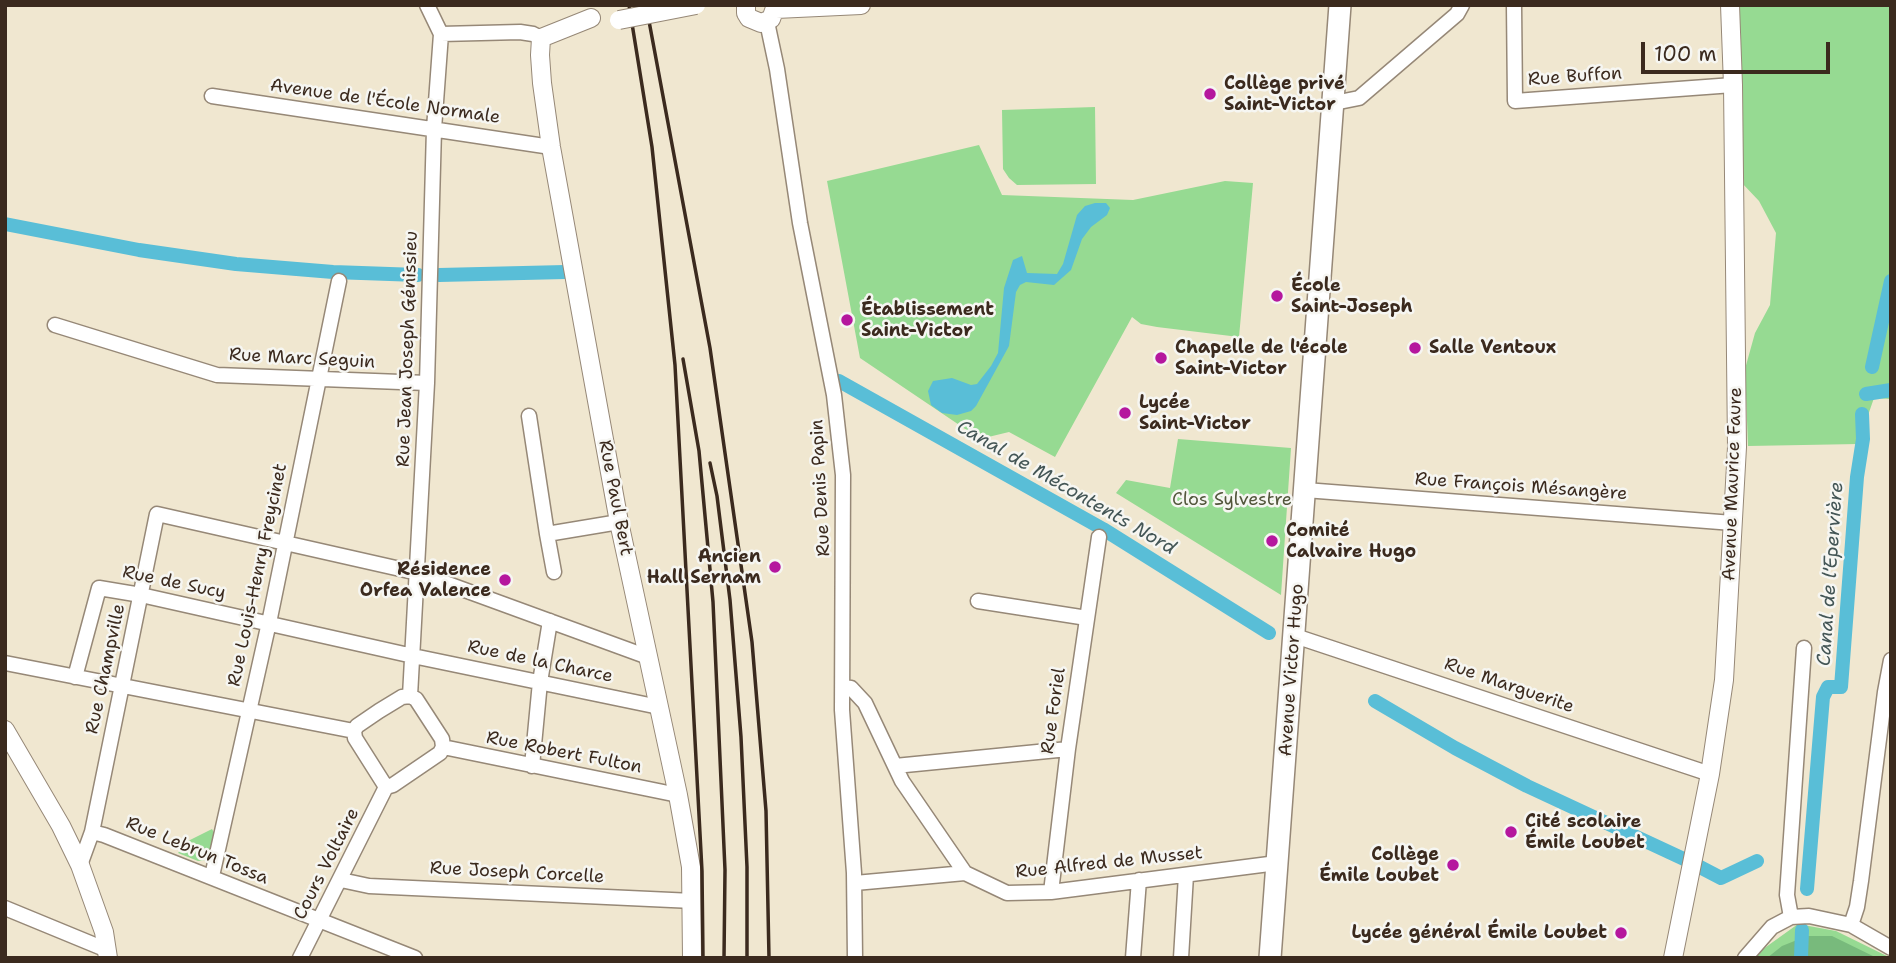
<!DOCTYPE html>
<meta charset="utf-8">
<style>
body{margin:0}
#map{position:relative;width:1896px;height:963px;overflow:hidden;background:#f0e7d0;font-family:"Shantell Sans",sans-serif}
canvas{display:block}
.frame{position:absolute;inset:0;border:7px solid #3b2a1e;pointer-events:none}
.scale{position:absolute;left:1641px;top:42px;width:189px;height:32px;box-sizing:border-box;border:4px solid #3b2a1e;border-top:0;padding-left:9px;font-size:21px;line-height:24px;white-space:nowrap;color:#3b2a1e;-webkit-text-stroke:5px #f6f6f2;paint-order:stroke}
</style>
<div id="map">
<canvas width="1896" height="963"></canvas>
<div class="frame"></div>
<div class="scale">100 m</div>
</div>
<script>
const ctx = document.querySelector('canvas').getContext('2d');
ctx.lineJoin = 'round';
function fillPath(path, color) { ctx.fillStyle = color; ctx.fill(path, 'evenodd'); }
const toPath = rows => new Path2D(rows.map(r => 'M' + r).join(''));
function strokePath(path, color, width, dash) { ctx.strokeStyle = color; ctx.lineWidth = width; ctx.lineCap = dash ? 'butt' : 'round'; ctx.setLineDash(dash || []); ctx.stroke(path); }
function write(font, color, halo, rows, align = 'center') {
  ctx.font = font + ' "Shantell Sans",sans-serif'; ctx.lineWidth = 5; ctx.setLineDash([]); ctx.textBaseline = 'middle'; ctx.strokeStyle = halo; ctx.fillStyle = color; for (const [text, x, y, turn = 0] of rows) {
    ctx.save(); ctx.translate(x, y); ctx.rotate((+turn || 0) * Math.PI / 180); ctx.textAlign = isNaN(turn) ? turn : align; if (halo) ctx.strokeText(text, 0, 0); ctx.fillText(text, 0, 0); ctx.restore();
  }
}
fillPath(toPath([
 [1736,5,1891,5,1891,399,1874,398,1858,444,1748,446,1745,369,1755,333,1770,305,1776,233,1759,201,1741,182],
 [1095,107,1096,184,1017,185,1009,178,1003,169,1002,110],
 [979,145,1002,195,1133,200,1225,181,1253,183,1239,337,1157,327,1141,324,1132,317,1055,457,1009,432,980,439,860,358,827,181],
 [1178,439,1291,448,1281,595,1116,493,1126,480,1170,488],
 [212,829,217,838,212,857,206,860,198,861,178,853,188,841],
 [1798,924,1836,931,1891,958,1755,958,1759,952]
]), '#96da92');
fillPath(toPath([
 [1807,936,1832,936,1877,958,1767,958,1782,946]
]), '#78ba7c');
fillPath(toPath([
 [1095,203,1106,203,1110,208,1107,215,1091,227,1082,239,1071,270,1054,285,1026,282,1020,285,1016,292,1009,346,976,406,971,411,957,415,942,413,931,405,928,391,933,381,952,378,971,385,977,384,991,366,998,353,1004,288,1013,260,1022,256,1027,273,1057,274,1063,264,1077,215,1085,206]
]), '#59bed7');
strokePath(toPath([
 [5,224,139,250,236,264,333,272,418,275],
 [439,275,565,272],
 [1872,367,1891,281],
 [839,381,1103,529,1269,633],
 [1866,394,1891,390],
 [1375,701,1455,748,1527,786,1686,860],
 [1698,866,1721,878,1757,861],
 [1807,889,1823,697,1828,687,1841,687,1857,477,1863,439,1862,414],
 [1801,958,1802,930]
]), '#59bed7', 14);
const minor = toPath([
 [1514,5,1515,101,1733,85],
 [767,22,777,69,800,223,834,395,843,475,842,710,854,873,855,958],
 [441,34,520,32,533,34,541,38],
 [212,96,551,147],
 [1334,103,1359,98,1457,14,1462,5],
 [55,325,217,375,427,383],
 [529,416,547,534],
 [1305,490,1733,523],
 [554,572,547,534,619,522],
 [978,601,1087,618],
 [1295,636,1710,774],
 [5,663,354,731],
 [75,677,99,588,141,595,413,656,659,707],
 [843,687,851,688,865,703,902,781,965,873,1007,893,1051,892,1277,863],
 [410,696,427,383,434,129,441,34,427,5],
 [410,696,416,699,442,739,443,747],
 [354,731,357,726,379,711,402,697,410,696],
 [354,731,355,738,386,787],
 [443,747,678,795],
 [532,766,540,682,550,621],
 [895,766,1068,749],
 [386,787,393,785,440,753,443,747],
 [92,832,157,514,418,573,648,657],
 [80,865,92,832,104,835,415,958],
 [212,876,270,618,339,281],
 [341,880,369,886,693,901],
 [855,883,965,873],
 [1051,892,1068,749,1099,537],
 [5,908,107,950],
 [1791,917,1787,895,1804,648],
 [1851,925,1857,907,1861,881,1885,692,1891,660],
 [300,958,386,787],
 [1133,958,1139,880],
 [1181,958,1186,875],
 [1745,958,1772,927,1791,917,1809,916,1851,925,1891,948]
]);
const tertiary = toPath([
 [746,5,746,13,749,18,761,23,771,19,776,5],
 [776,9,861,5],
 [591,18,541,38,540,55,542,83,551,147,619,522,678,795,691,867,692,958],
 [5,730,61,826,80,865,104,932,108,958],
 [1673,958,1710,774,1724,680,1737,447,1733,85,1730,5]
]);
const secondary = toPath([
 [1270,958,1340,5]
]);
strokePath(minor, '#968877', 17);
strokePath(tertiary, '#968877', 20);
strokePath(secondary, '#968877', 24);
strokePath(minor, '#fff', 14);
strokePath(tertiary, '#fff', 18);
strokePath(secondary, '#fff', 21);
strokePath(toPath([
 [629,5,652,147,675,365,702,871,703,958],
 [646,5,710,348,752,642,766,811,769,958],
 [683,359,699,451,713,602,725,870,724,958],
 [710,463,717,496,730,600,741,737,747,867,747,958]
]), '#3b2a1e', 3.5);
const tertiaryBridge = toPath([
 [619,20,696,5]
]);
strokePath(tertiaryBridge, '#968877', 20, []);
strokePath(tertiaryBridge, '#fff', 18);
for (const [x, y, r, color] of [
 [1210,94,7,"#b5179e"],
 [1277,296,7,"#b5179e"],
 [847,320,7,"#b5179e"],
 [1415,348,7,"#b5179e"],
 [1161,358,7,"#b5179e"],
 [1125,413,7,"#b5179e"],
 [1272,541,7,"#b5179e"],
 [775,567,7,"#b5179e"],
 [505,580,7,"#b5179e"],
 [1511,832,7,"#b5179e"],
 [1453,865,7,"#b5179e"],
 [1621,933,7,"#b5179e"]
]) { const dot = new Path2D(); dot.arc(x, y, r, 0, 2 * Math.PI); ctx.fillStyle = color; ctx.fill(dot); strokePath(dot, '#f6f6f2', 2.5); }
write('18px', '#3b2a1e', '#f6f6f2', [
 ["Rue Buffon",1575,77,-4],
 ["Avenue de l'École Normale",385,102,8],
 ["Rue Jean Joseph Génissieu",408,349,-88],
 ["Rue Marc Seguin",302,359,3],
 ["Avenue Maurice Faure",1733,484,-88],
 ["Rue François Mésangère",1521,487,4],
 ["Rue Denis Papin",821,488,-93],
 ["Rue Paul Bert",615,498,79],
 ["Rue Louis-Henry Freycinet",258,575,-78],
 ["Rue de Sucy",174,583,12],
 ["Rue de la Charce",540,662,12],
 ["Rue Champville",106,669,-78],
 ["Avenue Victor Hugo",1292,670,-86],
 ["Rue Marguerite",1509,686,19],
 ["Rue Foriel",1054,711,-82],
 ["Rue Robert Fulton",564,753,11],
 ["Rue Lebrun Tossa",197,851,22],
 ["Rue Alfred de Musset",1109,863,-6],
 ["Cours Voltaire",327,864,-63],
 ["Rue Joseph Corcelle",517,873,3]
]);
write('bold 18px', '#3b2a1e', '#f6f6f2', [
 ["Collège privé",1224,84],
 ["Saint-Victor",1224,105],
 ["École",1291,286],
 ["Saint-Joseph",1291,307],
 ["Établissement",861,310],
 ["Saint-Victor",861,331],
 ["Chapelle de l'école",1175,348],
 ["Saint-Victor",1175,369],
 ["Salle Ventoux",1429,348],
 ["Lycée",1139,403],
 ["Saint-Victor",1139,424],
 ["Comité",1286,531],
 ["Calvaire Hugo",1286,552],
 ["Ancien",761,557,"right"],
 ["Hall Sernam",761,578,"right"],
 ["Résidence",491,570,"right"],
 ["Orfea Valence",491,591,"right"],
 ["Cité scolaire",1525,822],
 ["Émile Loubet",1525,843],
 ["Collège",1439,855,"right"],
 ["Émile Loubet",1439,876,"right"],
 ["Lycée général Émile Loubet",1607,933,"right"]
], 'left');
write('18px', '#52563b', '#f6f6f2', [
 ["Clos Sylvestre",1232,500]
]);
write('italic 19px', '#445656', '#f6f6f2', [
 ["Canal de Mécontents Nord",1066,488,30],
 ["Canal de l'Epervière",1831,574,-86]
]);
</script>
